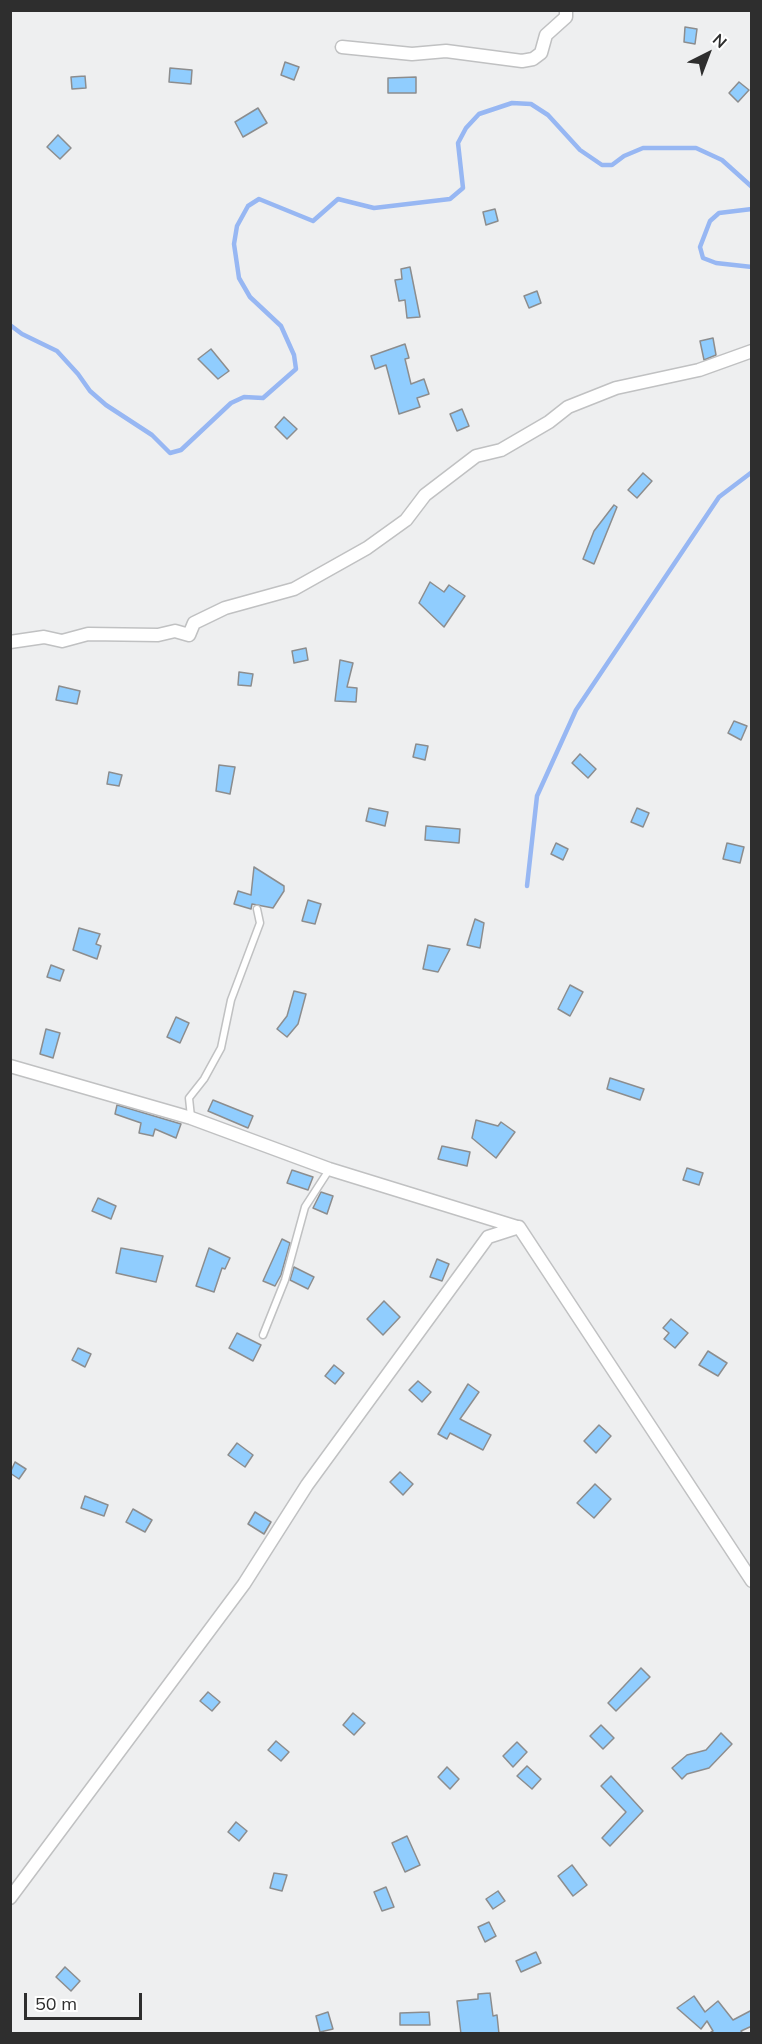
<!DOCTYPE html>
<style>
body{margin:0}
#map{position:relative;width:762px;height:2044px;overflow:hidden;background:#eeeff0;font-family:Mulish,sans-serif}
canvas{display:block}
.frame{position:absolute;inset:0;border:12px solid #2e2e2e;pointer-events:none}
.north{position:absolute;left:678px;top:24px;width:60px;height:60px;-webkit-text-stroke:4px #fff;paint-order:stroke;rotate:42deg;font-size:16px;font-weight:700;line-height:24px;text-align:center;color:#2e2e2e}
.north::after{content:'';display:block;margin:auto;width:21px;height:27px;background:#2e2e2e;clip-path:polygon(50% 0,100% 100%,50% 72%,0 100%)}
.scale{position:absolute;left:24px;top:1993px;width:118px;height:27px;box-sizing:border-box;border:3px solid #2e2e2e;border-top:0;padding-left:8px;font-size:18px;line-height:21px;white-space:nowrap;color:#2e2e2e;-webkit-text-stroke:4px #fff;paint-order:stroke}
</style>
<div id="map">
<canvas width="762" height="2044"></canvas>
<div class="frame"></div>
<div class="north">N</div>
<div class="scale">50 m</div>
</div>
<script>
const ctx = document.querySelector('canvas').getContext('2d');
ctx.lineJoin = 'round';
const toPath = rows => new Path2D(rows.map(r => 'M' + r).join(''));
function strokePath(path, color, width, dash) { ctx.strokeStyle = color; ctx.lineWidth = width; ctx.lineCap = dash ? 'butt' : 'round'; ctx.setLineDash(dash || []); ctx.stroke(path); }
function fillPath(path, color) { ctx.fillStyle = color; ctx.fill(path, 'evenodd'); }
strokePath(toPath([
 [752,209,719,213,710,221,700,247,703,258,716,263,752,267],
 [10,325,22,334,57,351,78,374,90,391,106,405,152,435,170,453,181,450,231,403,244,397,263,398,296,369,294,355,281,326,250,297,239,278,234,244,237,226,248,206,259,199,313,221,338,199,374,208,450,199,463,188,458,143,466,128,479,114,512,103,531,104,548,115,580,150,602,165,612,165,624,156,643,148,696,148,722,160,752,187],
 [527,886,537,796,576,710,719,497,752,472]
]), '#97b7f3', 4.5);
const building = toPath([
 [685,27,697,29,695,44,684,42,685,27],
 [285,62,299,67,294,80,281,75,285,62],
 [170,68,192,70,191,84,169,82,170,68],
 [85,76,86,88,72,89,71,77,85,76],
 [416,77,416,93,388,93,388,78,416,77],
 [739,82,749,90,738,102,729,93,739,82],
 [258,108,267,123,243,137,235,122,258,108],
 [58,135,71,148,60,159,47,147,58,135],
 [495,209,498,221,486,225,483,212,495,209],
 [410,267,420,317,407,318,405,300,399,301,395,280,402,279,401,269,410,267],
 [537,291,541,303,529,308,524,296,537,291],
 [713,338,716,355,704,360,700,341,713,338],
 [405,344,409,358,405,359,411,384,424,379,429,394,417,398,420,407,399,414,386,365,375,369,371,356,405,344],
 [211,349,229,371,218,379,198,359,211,349],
 [462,409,469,426,457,431,450,414,462,409],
 [284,417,297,429,287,439,275,427,284,417],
 [643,473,652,481,637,498,628,490,643,473],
 [614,505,617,507,594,564,583,559,594,531,614,505],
 [430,582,444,592,449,585,465,596,444,627,419,603,430,582],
 [306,648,308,660,294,663,292,651,306,648],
 [340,660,353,663,347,687,357,688,356,702,335,701,340,660],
 [239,672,253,674,251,686,238,685,239,672],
 [59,686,80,691,77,704,56,700,59,686],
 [734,721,747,726,741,740,728,733,734,721],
 [416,744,428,746,425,760,413,757,416,744],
 [580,754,596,769,588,778,572,763,580,754],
 [219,765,235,767,230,794,216,791,219,765],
 [109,772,122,775,119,786,107,784,109,772],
 [369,808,388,812,385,826,366,821,369,808],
 [637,808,649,813,643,827,631,822,637,808],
 [426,826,460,829,459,843,425,840,426,826],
 [556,843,568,849,563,860,551,854,556,843],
 [727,843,744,847,740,863,723,859,727,843],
 [254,867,284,886,284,891,273,908,252,904,251,909,234,904,238,891,251,895,254,867],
 [308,900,321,904,315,924,302,921,308,900],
 [475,919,484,923,480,948,467,945,475,919],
 [79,928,100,934,96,944,101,946,97,959,73,950,79,928],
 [428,945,450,949,438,972,423,969,428,945],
 [51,965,64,970,60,981,47,977,51,965],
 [570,985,583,992,570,1016,558,1009,570,985],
 [294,991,306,994,298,1024,287,1037,277,1029,287,1016,294,991],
 [176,1017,189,1023,180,1043,167,1037,176,1017],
 [46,1029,60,1033,53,1058,40,1054,46,1029],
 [610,1078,644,1089,640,1100,607,1089,610,1078],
 [213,1100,253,1116,248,1128,208,1111,213,1100],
 [117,1105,181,1124,176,1138,155,1129,153,1136,139,1133,141,1123,115,1114,117,1105],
 [476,1120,498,1126,501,1122,515,1132,496,1158,472,1138,476,1120],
 [442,1146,470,1152,467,1166,438,1159,442,1146],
 [687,1168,703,1173,699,1185,683,1180,687,1168],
 [292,1170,313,1177,308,1190,287,1183,292,1170],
 [321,1192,333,1196,327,1214,313,1208,321,1192],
 [98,1198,116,1206,111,1219,92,1211,98,1198],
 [282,1239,290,1243,281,1275,275,1286,263,1281,282,1239],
 [121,1248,163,1256,156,1282,116,1273,121,1248],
 [209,1248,230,1258,225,1269,222,1268,214,1292,196,1286,209,1248],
 [437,1259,449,1264,442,1281,430,1277,437,1259],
 [294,1267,314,1277,308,1289,290,1280,294,1267],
 [384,1301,400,1317,383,1335,367,1319,384,1301],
 [671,1319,688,1333,675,1348,664,1339,669,1333,663,1328,671,1319],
 [237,1333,261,1345,253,1361,229,1348,237,1333],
 [78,1348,91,1354,85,1367,72,1360,78,1348],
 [708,1351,727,1363,718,1376,699,1365,708,1351],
 [334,1365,344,1373,335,1384,325,1376,334,1365],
 [418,1381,431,1392,422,1402,409,1390,418,1381],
 [468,1384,479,1392,460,1419,491,1435,483,1450,450,1433,447,1439,438,1434,468,1384],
 [599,1425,611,1436,596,1453,584,1441,599,1425],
 [237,1443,253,1455,245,1467,228,1455,237,1443],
 [15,1462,26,1469,19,1479,10,1473,15,1462],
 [400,1472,413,1484,403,1495,390,1482,400,1472],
 [595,1484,611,1499,594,1518,577,1503,595,1484],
 [85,1496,108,1505,104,1516,81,1508,85,1496],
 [133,1509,152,1520,145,1532,126,1522,133,1509],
 [255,1512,271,1522,264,1534,248,1524,255,1512],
 [641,1668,650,1677,616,1711,608,1703,641,1668],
 [208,1692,220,1702,212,1711,200,1701,208,1692],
 [353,1713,365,1723,354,1735,343,1725,353,1713],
 [601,1725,614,1738,603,1749,590,1736,601,1725],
 [721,1733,732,1744,709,1768,687,1774,682,1779,672,1768,687,1755,706,1750,721,1733],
 [276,1741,289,1752,281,1761,268,1750,276,1741],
 [517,1742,527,1752,513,1767,503,1756,517,1742],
 [527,1766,541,1779,532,1789,517,1776,527,1766],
 [447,1767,459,1779,450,1789,438,1777,447,1767],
 [611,1776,643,1811,610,1846,602,1838,626,1812,601,1786,611,1776],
 [236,1822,247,1831,239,1841,228,1832,236,1822],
 [407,1836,420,1865,405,1872,392,1843,407,1836],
 [572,1865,587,1885,573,1896,558,1876,572,1865],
 [274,1873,287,1875,282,1891,270,1888,274,1873],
 [386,1887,394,1907,382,1911,374,1892,386,1887],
 [498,1891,505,1901,493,1909,486,1899,498,1891],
 [489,1922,496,1936,485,1942,478,1927,489,1922],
 [536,1952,541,1963,521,1972,516,1961,536,1952],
 [65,1967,80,1981,71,1991,56,1977,65,1967],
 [490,1993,493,2016,497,2015,499,2034,461,2034,457,2001,478,1999,478,1994,490,1993],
 [694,1996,705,2012,718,2001,733,2020,752,2010,752,2026,741,2031,743,2034,708,2034,713,2031,707,2021,701,2029,677,2008,694,1996],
 [328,2012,333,2029,320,2032,316,2016,328,2012],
 [429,2012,430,2025,400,2025,400,2013,429,2012]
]);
fillPath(building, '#90cdfe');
strokePath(building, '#8c8d8e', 1.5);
const lane = toPath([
 [191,1117,189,1098,204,1079,221,1048,231,1000,260,923,257,909],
 [263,1335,285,1280,305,1207,329,1170]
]);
const street = toPath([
 [342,47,412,54,446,51,522,61,533,59,541,53,546,35,566,17,566,10],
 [10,642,44,637,62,641,88,634,158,635,175,631,189,635,194,623,225,608,294,589,367,548,406,520,425,495,476,456,501,450,549,422,568,407,616,388,699,370,752,351],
 [10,1066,191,1118,329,1169,517,1227],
 [10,1898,244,1584,307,1485,488,1237,519,1227,752,1581]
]);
strokePath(lane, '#c0c1c2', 9);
strokePath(street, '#c0c1c2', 15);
strokePath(lane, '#fff', 6);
strokePath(street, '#fff', 12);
</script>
